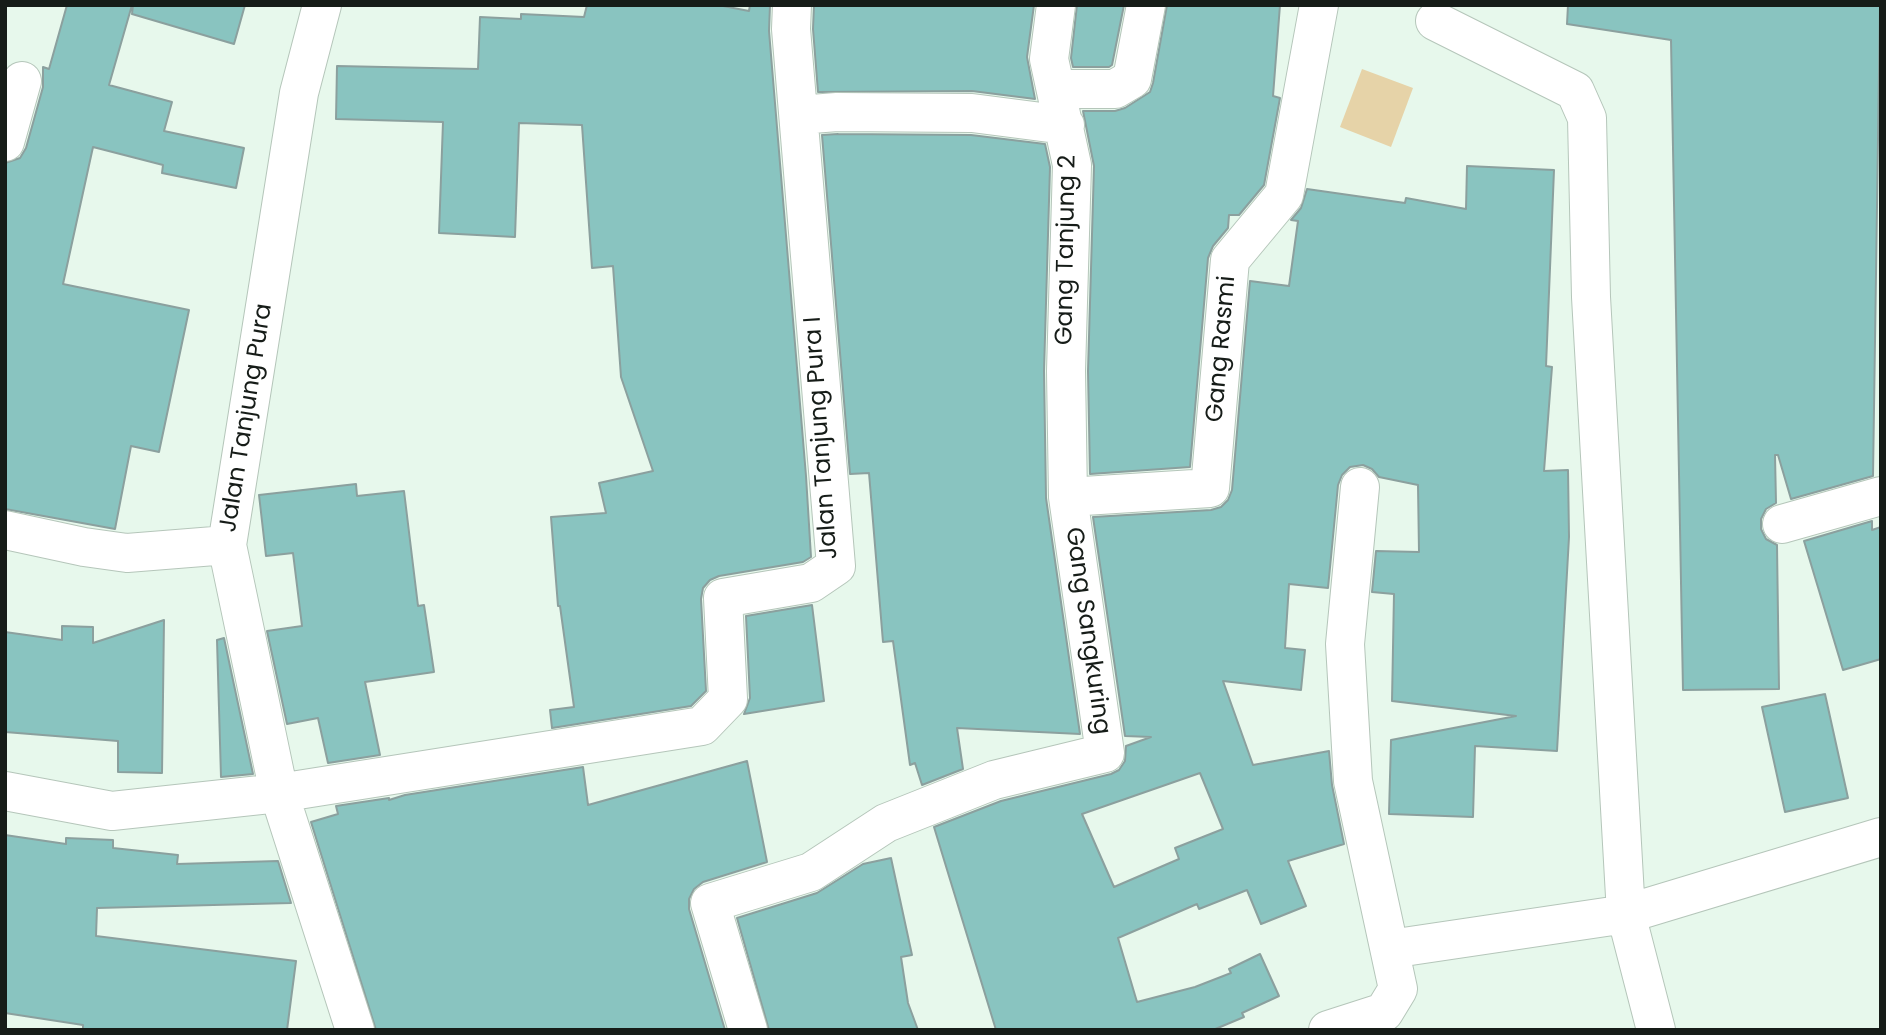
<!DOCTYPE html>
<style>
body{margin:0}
#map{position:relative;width:1886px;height:1035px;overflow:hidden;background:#e7f8ec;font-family:Poppins,sans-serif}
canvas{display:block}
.frame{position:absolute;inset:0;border:7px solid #161c18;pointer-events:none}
</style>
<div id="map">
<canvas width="1886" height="1035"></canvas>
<div class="frame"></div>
</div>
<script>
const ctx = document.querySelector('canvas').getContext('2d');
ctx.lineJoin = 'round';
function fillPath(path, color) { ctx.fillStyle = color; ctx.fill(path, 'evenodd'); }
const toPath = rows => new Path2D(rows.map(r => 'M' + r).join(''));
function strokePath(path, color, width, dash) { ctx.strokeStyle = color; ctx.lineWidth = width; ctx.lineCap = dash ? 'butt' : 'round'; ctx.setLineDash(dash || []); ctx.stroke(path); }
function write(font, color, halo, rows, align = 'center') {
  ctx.font = font + ' Poppins,sans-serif'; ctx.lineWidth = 5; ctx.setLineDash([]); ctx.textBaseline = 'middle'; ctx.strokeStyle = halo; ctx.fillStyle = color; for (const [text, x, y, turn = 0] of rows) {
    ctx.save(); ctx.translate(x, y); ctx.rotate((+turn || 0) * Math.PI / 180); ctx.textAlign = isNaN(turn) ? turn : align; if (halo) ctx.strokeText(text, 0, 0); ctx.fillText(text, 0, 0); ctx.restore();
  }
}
fillPath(toPath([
 [1362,69,1413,88,1391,147,1340,127]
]), '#e6d3a8');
const building = toPath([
 [67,5,132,5,109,85,172,102,164,131,244,148,236,188,162,173,163,165,93,147,63,284,189,310,159,452,131,446,115,529,5,509,5,163,20,158,26,148,43,87,43,67,49,69,67,5],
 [133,5,245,5,234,44,132,14,133,5],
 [587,5,718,5,749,11,750,5,770,5,769,31,806,476,811,557,803,562,719,576,710,580,703,588,701,599,706,691,691,706,552,728,550,710,574,707,560,606,558,606,551,517,606,513,599,483,653,471,621,377,613,266,592,268,582,125,519,123,515,237,439,233,443,122,336,119,337,66,478,69,480,17,521,19,521,14,584,17,587,5],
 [814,5,1034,5,1027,57,1035,99,972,91,818,92,813,29,814,5],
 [1077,5,1124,5,1112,65,1109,67,1073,67,1071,58,1077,5],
 [1167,5,1280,5,1273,96,1280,98,1264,185,1239,215,1229,215,1228,228,1213,246,1208,258,1190,467,1090,474,1088,371,1094,166,1083,111,1115,111,1125,108,1150,92,1153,83,1167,5],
 [1568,5,1880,5,1873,476,1791,499,1778,455,1775,455,1776,503,1766,509,1761,519,1761,529,1766,539,1777,545,1779,689,1683,690,1671,40,1567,24,1568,5],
 [838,134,971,135,1045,144,1050,167,1044,371,1046,498,1080,734,957,728,963,769,922,785,915,763,910,765,893,641,883,642,869,473,850,474,822,135,838,134],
 [1467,166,1554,170,1546,366,1552,367,1544,471,1568,470,1569,537,1557,751,1475,746,1473,817,1389,814,1391,740,1516,716,1392,701,1394,594,1372,592,1376,551,1419,552,1418,485,1379,477,1372,469,1363,465,1350,467,1342,475,1338,485,1328,588,1289,584,1285,648,1305,650,1301,690,1223,681,1253,765,1329,751,1332,785,1344,844,1288,861,1306,906,1261,924,1247,890,1199,909,1197,904,1118,938,1137,1002,1195,987,1231,973,1229,969,1260,954,1279,996,1242,1013,1244,1017,1213,1030,996,1030,934,827,1001,801,1111,774,1119,770,1125,761,1126,746,1151,737,1125,736,1093,517,1211,510,1221,507,1228,500,1232,490,1250,281,1289,286,1298,221,1291,220,1301,208,1307,189,1405,203,1406,198,1466,209,1467,166],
 [1200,773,1223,829,1175,848,1179,859,1114,887,1082,814,1200,773],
 [356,484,357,496,404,491,418,606,424,605,434,672,365,682,380,755,328,763,318,718,287,724,267,631,302,626,293,553,266,556,259,495,356,484],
 [1872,521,1872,530,1881,527,1881,659,1843,670,1804,541,1872,521],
 [812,605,824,701,744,714,750,698,746,616,812,605],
 [164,620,162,773,118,772,118,741,5,732,5,632,62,640,62,626,93,627,93,643,164,620],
 [224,638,253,774,221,777,217,640,224,638],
 [1825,694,1848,798,1785,812,1762,707,1825,694],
 [747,761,767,862,703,882,694,889,689,899,689,909,725,1030,376,1030,311,822,338,814,336,806,389,798,389,800,405,795,583,767,588,805,747,761],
 [5,835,66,844,66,838,113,840,113,848,178,855,177,864,278,861,291,903,97,908,96,936,296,961,287,1030,83,1030,83,1025,5,1013,5,835],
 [891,858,912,955,901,957,908,1003,918,1030,769,1030,737,918,817,893,863,864,891,858]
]);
fillPath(building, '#89c4c0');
strokePath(building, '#8ba09e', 2);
const minor = toPath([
 [322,5,299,93,227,545,279,793,355,1030],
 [1435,21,1575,91,1587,118,1591,297,1626,914,1656,1030],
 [1057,89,1115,89,1132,79,1146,5],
 [799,115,837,112,972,113,1065,125],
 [5,142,22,81],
 [1068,497,1210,488,1230,260,1284,195,1319,5],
 [1782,524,1881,496],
 [5,530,84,547,127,553,227,545],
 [5,791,112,811,279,793,702,726,728,699,723,598,811,583,836,566,791,29,792,5],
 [1390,949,1626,914,1881,837],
 [748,1030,710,903,811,872,886,823,994,780,1105,753,1068,497,1066,371,1072,165,1049,59,1056,5],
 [1328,1030,1384,1012,1398,989,1353,781,1345,644,1360,487]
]);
strokePath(minor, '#b5c6ba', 40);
strokePath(minor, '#fff', 38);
write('24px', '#161c18', '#fff', [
 ["Gang Tanjung 2",1067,250,-89],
 ["Gang Rasmi",1222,349,-85],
 ["Jalan Tanjung Pura",247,418,-81],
 ["Jalan Tanjung Pura I",822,438,-94],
 ["Gang Sangkuring",1087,631,82]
]);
</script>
